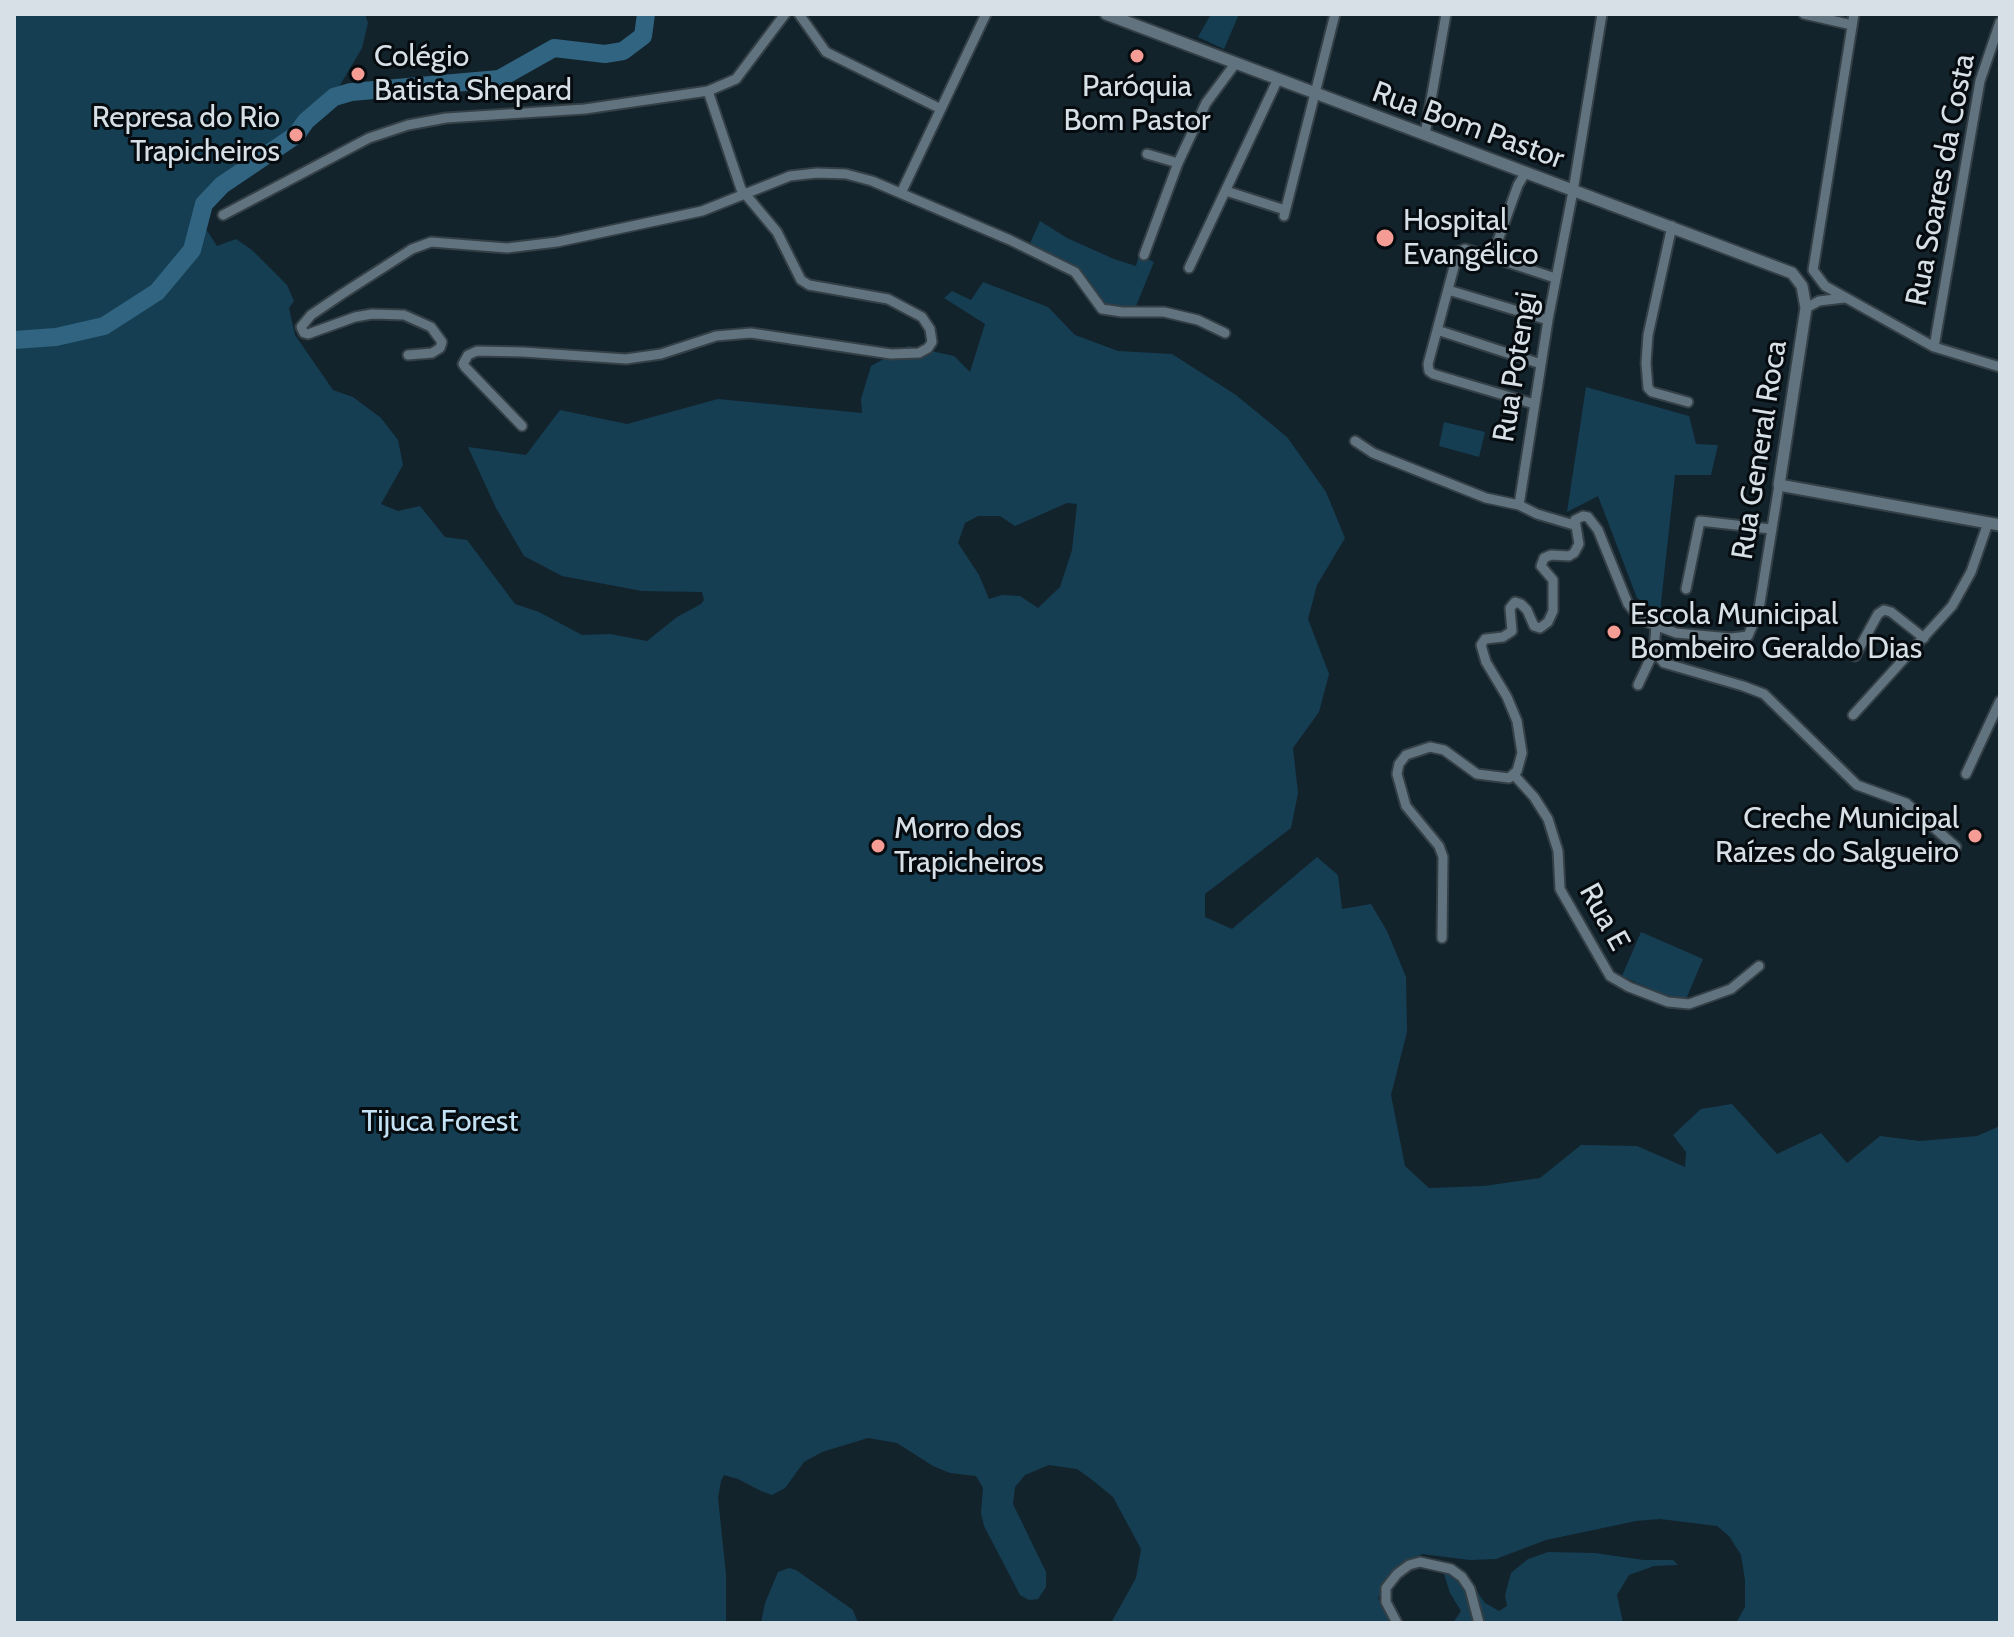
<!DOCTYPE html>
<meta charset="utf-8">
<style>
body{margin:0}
#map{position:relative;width:2014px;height:1637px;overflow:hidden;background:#13232c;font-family:Cabin,sans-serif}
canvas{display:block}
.frame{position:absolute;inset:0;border:16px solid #d6e0e6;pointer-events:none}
</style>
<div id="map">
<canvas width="2014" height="1637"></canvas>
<div class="frame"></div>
</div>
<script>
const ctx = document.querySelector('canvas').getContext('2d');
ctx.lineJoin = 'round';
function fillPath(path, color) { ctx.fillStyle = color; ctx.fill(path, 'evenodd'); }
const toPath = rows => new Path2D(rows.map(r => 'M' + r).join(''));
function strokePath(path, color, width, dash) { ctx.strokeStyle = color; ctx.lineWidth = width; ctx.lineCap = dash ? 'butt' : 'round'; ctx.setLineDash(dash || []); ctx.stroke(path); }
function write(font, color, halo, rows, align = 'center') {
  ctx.font = font + ' Cabin,sans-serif'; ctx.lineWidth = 6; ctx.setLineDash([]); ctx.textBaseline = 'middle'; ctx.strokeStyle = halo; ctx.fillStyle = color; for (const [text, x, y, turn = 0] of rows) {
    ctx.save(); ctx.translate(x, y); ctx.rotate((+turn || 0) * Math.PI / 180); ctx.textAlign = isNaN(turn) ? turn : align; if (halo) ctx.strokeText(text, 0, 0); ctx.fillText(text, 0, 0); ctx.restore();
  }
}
fillPath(toPath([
 [14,14,365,14,368,23,362,48,336,92,303,122,291,136,291,143,254,161,237,173,198,217,217,246,236,239,252,250,287,285,294,301,289,308,295,335,333,390,353,397,381,418,398,440,403,465,381,504,398,511,420,506,445,537,467,540,515,604,539,612,582,635,610,634,647,641,677,617,701,604,704,600,702,592,642,591,562,576,524,556,496,508,468,447,526,455,560,410,627,424,718,399,862,413,861,399,871,366,908,346,954,356,970,372,985,324,944,298,952,291,971,300,983,282,1048,307,1075,335,1118,351,1172,354,1236,395,1287,437,1326,492,1345,538,1317,585,1308,619,1329,674,1319,712,1293,748,1298,793,1291,828,1205,894,1205,917,1232,929,1317,857,1338,875,1342,909,1371,904,1387,931,1406,977,1407,1032,1391,1095,1405,1166,1429,1188,1484,1186,1540,1178,1581,1145,1637,1146,1685,1167,1686,1152,1673,1135,1701,1109,1732,1104,1777,1154,1821,1133,1847,1163,1880,1136,1920,1141,1977,1136,2000,1126,2000,1623,1736,1623,1745,1607,1745,1580,1741,1555,1729,1536,1717,1526,1660,1519,1636,1521,1546,1540,1496,1559,1470,1560,1422,1554,1394,1572,1378,1598,1389,1616,1396,1623,1111,1623,1136,1578,1141,1549,1113,1497,1091,1479,1077,1469,1049,1465,1025,1475,1015,1487,1013,1504,1046,1572,1046,1587,1038,1599,1029,1600,1020,1595,984,1526,981,1513,983,1488,976,1476,950,1473,933,1466,897,1443,868,1438,822,1452,804,1462,785,1488,772,1495,761,1491,738,1479,724,1475,721,1481,718,1498,726,1574,726,1623,14,1623],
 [1067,503,1077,504,1072,550,1060,587,1038,608,1020,596,1002,595,989,599,979,575,958,543,965,523,978,516,1000,516,1015,526],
 [1211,14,1239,14,1224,49,1198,37],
 [1040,221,1067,238,1114,259,1136,266,1139,255,1154,262,1134,311,1103,309,1081,275,1029,246],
 [1586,387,1689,416,1696,444,1718,445,1711,475,1675,475,1660,612,1637,598,1598,496,1567,512],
 [1444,422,1485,432,1479,457,1439,446],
 [1641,932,1703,959,1684,1004,1622,976],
 [1548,1552,1594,1553,1644,1560,1673,1560,1678,1565,1654,1566,1629,1575,1617,1595,1623,1623,1453,1623,1461,1611,1450,1593,1444,1574,1454,1571,1464,1573,1485,1603,1499,1611,1507,1606,1505,1595,1511,1573,1528,1559],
 [789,1568,796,1570,853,1610,858,1623,761,1623,765,1603,778,1572]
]), '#153e53');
strokePath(toPath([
 [14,340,56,337,104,326,157,292,192,250,204,204,222,185,296,135,306,121,334,97,351,92,499,79,554,48,605,54,623,51,643,36,646,14]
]), '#306480', 18);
const minor = toPath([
 [799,14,826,52,941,109],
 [1804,14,1852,25],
 [1425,134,1446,14],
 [1147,154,1178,163],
 [1526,172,1518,185,1492,257,1465,249,1458,252,1428,364,1429,371,1433,374,1534,404],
 [1226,191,1285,210],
 [901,193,986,14],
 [223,215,369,138,408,125,446,118,585,109,708,91,736,79,785,14],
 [1284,216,1335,14],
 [1672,226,1648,335,1646,363,1648,388,1652,392,1688,402],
 [1144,255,1178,163,1206,103,1235,64],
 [1492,257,1555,278],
 [1189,268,1277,81],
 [1813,270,1854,14],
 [1813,270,1825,286,1934,347,2000,367],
 [1448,290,1548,320],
 [1806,308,1819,301,1844,298],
 [1437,330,1541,364],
 [1934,347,1980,81,2000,22],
 [408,355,432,353,440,348,442,342,431,327,404,315,372,314,355,317,308,334,304,333,301,327,311,315,342,294,412,249,431,242,507,248,557,242,702,211,790,176,817,173,846,174,872,181,1010,240,1075,272,1102,309,1122,312,1164,312,1198,320,1225,333],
 [522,426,465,367,463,364,468,355,477,351,523,352,626,359,661,354,716,336,751,333,891,354,919,353,928,348,932,342,930,329,922,317,888,299,809,285,801,280,777,232,741,189,708,91],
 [1355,441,1373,453,1486,498,1519,505,1537,514,1574,525],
 [1519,505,1548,320,1573,191,1602,14],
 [1686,589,1700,521,1771,529],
 [1656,626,1654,651,1664,663,1743,686,1764,694,1857,785,1906,803,1956,847],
 [1855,656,1878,614,1884,610,1891,612,1924,638],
 [1638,685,1654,651],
 [1853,715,1952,606,1971,572,1988,523],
 [1966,774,2000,701],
 [1514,775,1534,797,1548,819,1558,851,1560,889,1610,976,1629,987,1668,1002,1689,1004,1731,989,1759,966],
 [1442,938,1443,857,1439,846,1406,806,1397,774,1399,764,1406,755,1430,747,1444,750,1477,774,1509,778,1517,771,1522,753,1517,721,1507,697,1486,662,1481,645,1485,639,1503,637,1512,631,1510,608,1515,602,1521,604,1527,610,1534,626,1540,628,1548,622,1553,611,1553,580,1541,566,1544,558,1551,555,1569,556,1574,553,1579,544,1575,520,1583,516,1588,517,1598,530,1628,604,1637,615,1647,622,1676,633,1731,638,1748,636,1759,609,1779,485],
 [1397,1623,1386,1602,1386,1588,1397,1574,1409,1565,1420,1562,1451,1569,1462,1577,1470,1589,1479,1623]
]);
const tertiary = toPath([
 [1106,14,1792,273,1802,286,1806,308,1779,485,2000,525]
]);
strokePath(minor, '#343f46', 13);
strokePath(tertiary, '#343f46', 15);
strokePath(minor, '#61737e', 9);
strokePath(tertiary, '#61737e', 11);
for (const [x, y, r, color] of [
 [1137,56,8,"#f59c95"],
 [358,74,8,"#f59c95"],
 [296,135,8,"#f59c95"],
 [1385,238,10,"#f59c95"],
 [1614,632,8,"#f59c95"],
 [1975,836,8,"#f59c95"],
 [878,846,8,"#f59c95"]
]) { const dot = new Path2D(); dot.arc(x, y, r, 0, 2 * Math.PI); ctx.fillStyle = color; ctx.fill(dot); strokePath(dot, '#050b0f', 3); }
write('30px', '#d6e0e6', '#050b0f', [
 ["Colégio",374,57],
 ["Batista Shepard",374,91],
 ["Paróquia",1137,87,"center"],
 ["Bom Pastor",1137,121,"center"],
 ["Represa do Rio",280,118,"right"],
 ["Trapicheiros",280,152,"right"],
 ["Hospital",1403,221],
 ["Evangélico",1403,255],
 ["Escola Municipal",1630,615],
 ["Bombeiro Geraldo Dias",1630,649],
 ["Creche Municipal",1959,819,"right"],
 ["Raízes do Salgueiro",1959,853,"right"],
 ["Morro dos",894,829],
 ["Trapicheiros",894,863]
], 'left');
write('30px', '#d6e0e6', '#050b0f', [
 ["Rua Bom Pastor",1468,126,20],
 ["Rua Soares da Costa",1941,180,-79],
 ["Rua Potengi",1516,367,-81],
 ["Rua General Roca",1760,450,-81],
 ["Rua E",1604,917,61]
]);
write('30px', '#c4e2f4', '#050b0f', [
 ["Tijuca Forest",440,1122]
]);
</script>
